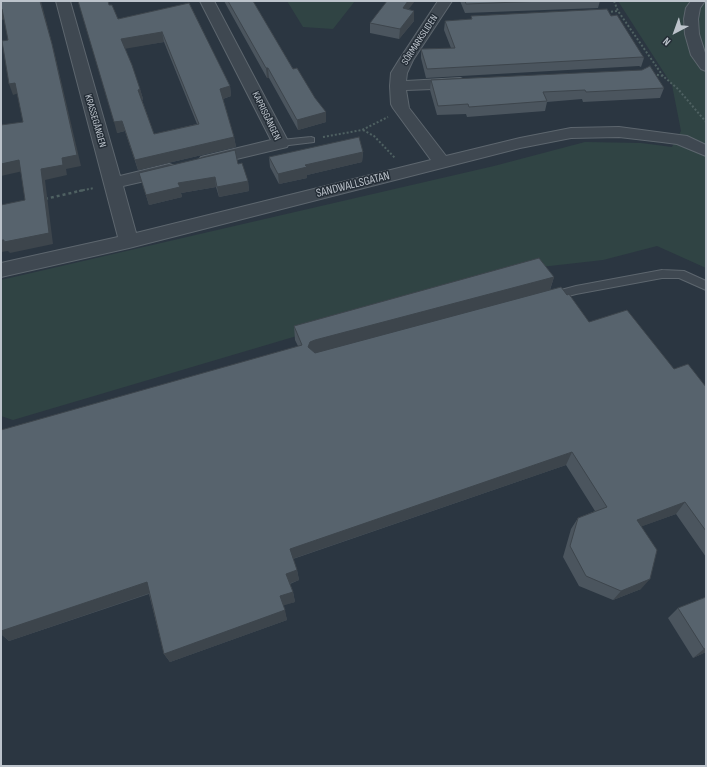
<!DOCTYPE html>
<meta charset="utf-8">
<style>
body{margin:0}
#map{position:relative;width:707px;height:767px;overflow:hidden;background:#2b3641;font-family:"Sofia Sans Condensed",sans-serif}
canvas{display:block}
.frame{position:absolute;inset:0;border:2px solid #bcc3cb;pointer-events:none}
.north{position:absolute;left:655px;top:12px;width:40px;height:40px;-webkit-text-stroke:3px #242d36;paint-order:stroke;rotate:221deg;font-size:11px;font-weight:700;line-height:16px;text-align:center;color:#bcc3cb}
.north::after{content:'';display:block;margin:auto;width:14px;height:18px;background:#bcc3cb;clip-path:polygon(50% 0,100% 100%,50% 72%,0 100%)}
</style>
<div id="map">
<canvas width="707" height="767"></canvas>
<div class="frame"></div>
<div class="north">N</div>
</div>
<script>
const ctx = document.querySelector('canvas').getContext('2d');
ctx.lineJoin = 'round';
function fillPath(path, color) { ctx.fillStyle = color; ctx.fill(path, 'evenodd'); }
const toPath = rows => new Path2D(rows.map(r => 'M' + r).join(''));
function strokePath(path, color, width, dash) { ctx.strokeStyle = color; ctx.lineWidth = width; ctx.lineCap = dash ? 'butt' : 'round'; ctx.setLineDash(dash || []); ctx.stroke(path); }
function write(font, color, halo, rows, align = 'center') {
  ctx.font = font + ' "Sofia Sans Condensed",sans-serif'; ctx.lineWidth = 3; ctx.setLineDash([]); ctx.textBaseline = 'middle'; ctx.strokeStyle = halo; ctx.fillStyle = color; for (const [text, x, y, turn = 0] of rows) {
    ctx.save(); ctx.translate(x, y); ctx.rotate((+turn || 0) * Math.PI / 180); ctx.textAlign = isNaN(turn) ? turn : align; if (halo) ctx.strokeText(text, 0, 0); ctx.fillText(text, 0, 0); ctx.restore();
  }
}
fillPath(toPath([
 [287,1,355,1,333,29,303,27],
 [618,1,706,1,706,268,657,246,603,260,523,269,13,420,1,416,1,280,494,166,585,142,641,143,672,147,681,131,672,85]
]), '#304444');
const lane = toPath([
 [311,137,314,138,314,142,281,146,276,143,281,140,311,137],
 [662,270,684,271,706,281,706,290,679,278,662,278,576,294,550,301,545,297,546,294,576,286,662,270]
]);
const street = toPath([
 [56,1,70,1,120,176,169,164,175,166,178,170,175,174,123,186,136,233,431,160,393,108,391,104,390,86,391,73,399,60,438,1,452,1,413,60,407,73,406,81,460,78,465,80,468,83,465,86,460,88,406,90,409,108,446,156,520,138,571,128,619,127,687,136,706,145,706,156,677,144,662,142,619,137,571,138,520,148,129,248,1,277,1,263,118,237,56,1],
 [200,1,214,1,289,143,287,147,207,166,201,165,198,161,201,157,271,140,200,1],
 [691,1,705,1,700,8,698,19,699,34,706,56,706,71,701,69,691,55,685,34,684,19,686,8,691,1]
]);
strokePath(lane, '#5d666e', 2);
strokePath(street, '#5d666e', 2);
strokePath(toPath([
 [614,1,618,11,663,76],
 [607,12,618,11],
 [653,74,663,76,678,89,706,122],
 [363,130,374,136,395,158],
 [323,137,362,130,388,117],
 [79,191,94,188]
]), '#4f6162', 2, [2, 2]);
strokePath(toPath([
 [45,199,84,190]
]), '#4f6162', 2.5, [3, 3]);
fillPath(lane, '#3f4851');
fillPath(street, '#3f4851');
fillPath(toPath([
 [224,1,253,1,293,69,326,122,298,130,269,78,267,78],
 [460,1,600,1,598,8,465,13],
 [189,3,230,86,231,96,223,99,234,137,236,147,138,170,125,131,117,133,118,19],
 [164,42,197,124,154,134,142,100,143,99,140,89,125,48],
 [408,9,414,11,414,21,399,39,370,33,370,23],
 [471,16,611,16,644,58,641,67,639,66,426,78,421,58,421,49,451,48,444,30,445,21,471,19],
 [431,80,664,88,660,98,583,102,582,99,547,102,545,111,467,117,466,114,437,115,430,90],
 [363,152,362,162,307,175,307,178,279,184,270,167,269,157],
 [238,164,248,181,249,191,219,197,216,187,181,193,182,197,149,205,139,173],
 [554,277,550,290,567,295,589,322,706,387,706,557,676,514,642,526,641,589,613,600,579,586,563,557,571,529,578,518,595,511,566,465,293,559,297,570,299,580,290,584,293,592,295,602,283,605,287,620,170,662,164,654,149,594,9,641,1,634,1,631,298,346,295,340,294,326],
 [706,597,706,652,693,658,668,618,678,608]
]), '#4b555e');
fillPath(toPath([
 [40,1,41,1,55,55,81,166,66,169,67,175,45,180,53,244,10,253,8,251,1,252,1,240,4,240,41,169,62,158],
 [408,1,415,1,402,18,403,8],
 [1,9,2,9,6,19,1,20],
 [414,11,414,21,399,39,400,29],
 [162,32,164,42,124,49,121,39],
 [266,68,268,68,269,78,267,78],
 [15,83,19,93,13,95,9,84],
 [230,86,231,96,222,99,220,89],
 [140,89,143,99,141,100,138,90],
 [326,112,326,122,298,130,297,120],
 [122,121,125,131,117,133,114,122],
 [234,137,236,147,138,170,135,160],
 [363,152,362,162,307,175,307,178,279,184,278,174,305,165],
 [19,160,23,171,1,176,1,164],
 [215,177,216,187,181,193,182,197,149,205,146,195,178,183],
 [248,181,249,191,219,197,217,187],
 [554,277,549,292,316,354,308,347,310,342,315,340],
 [572,452,566,465,292,559,290,549],
 [685,502,676,514,629,531,637,520],
 [297,570,299,580,288,584,286,574],
 [650,579,641,589,613,600,621,591],
 [147,582,153,592,9,641,1,634,1,631],
 [293,592,295,602,282,606,280,596],
 [285,610,287,620,170,662,164,654],
 [706,648,706,652,693,658,704,649]
]), '#3d454c');
const building = toPath([
 [1,1,40,1,52,44,77,155,62,158,63,165,41,169,49,233,4,242,4,240,1,240,1,205,25,200,19,160,1,164,1,125,23,122,15,83,9,84,2,41,8,40,2,9,1,9,1,1],
 [78,1,108,1,109,5,112,5,118,19,189,3,230,86,220,89,234,137,135,160,122,121,114,122,78,1],
 [162,32,199,124,154,134,138,90,140,89,132,65,121,39,162,32],
 [228,1,253,1,293,69,297,68,315,98,326,112,297,120,268,68,266,68,228,1],
 [387,1,408,1,403,8,414,11,400,29,370,23,387,1],
 [465,1,544,1,466,4,465,1],
 [607,9,611,16,617,15,644,58,642,57,427,69,421,49,455,48,445,21,472,19,471,16,607,9],
 [650,66,664,88,586,92,585,90,543,92,547,101,469,107,468,104,438,106,431,80,642,70,650,66],
 [359,137,363,152,305,165,307,167,278,174,269,157,359,137],
 [235,150,238,164,242,163,248,181,217,187,215,177,178,183,180,187,146,195,139,173,235,150],
 [539,258,554,277,315,340,310,342,308,347,315,353,561,287,567,295,569,294,589,322,627,310,674,369,688,364,706,387,706,531,685,502,637,520,657,550,650,579,621,591,586,576,570,546,578,518,607,507,572,452,290,549,297,570,286,574,293,592,280,596,285,610,164,654,147,582,1,631,1,430,302,345,294,326,539,258],
 [706,597,706,648,704,649,678,608,706,597]
]);
fillPath(building, '#57636d');
strokePath(building, '#3d454c', 1);
write('10px', '#bcc3cb', '#242d36', [
 ["SÖRMARKSLIDEN",420,40,-57],
 ["KAPRISGÅNGEN",266,116,64],
 ["KRASSEGÅNGEN",95,121,74]
]);
write('12px', '#bcc3cb', '#242d36', [
 ["SANDWALLSGATAN",353,185,-14]
]);
</script>
